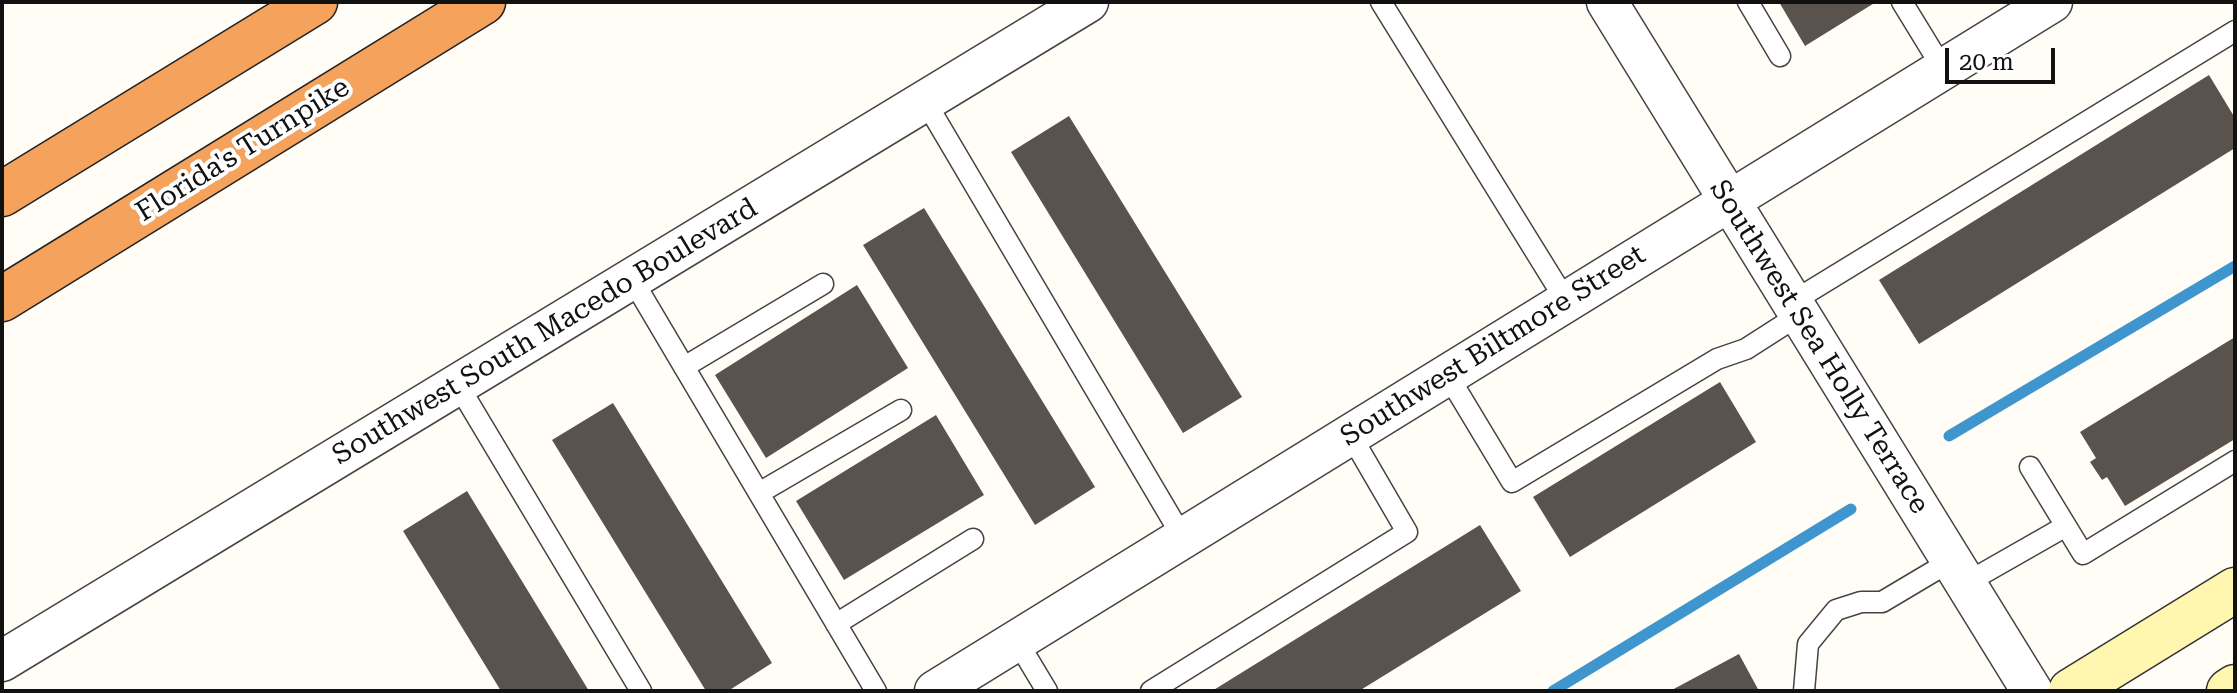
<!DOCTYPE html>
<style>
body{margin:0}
#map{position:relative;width:2237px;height:693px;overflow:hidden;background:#fffdf5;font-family:"Roboto Serif",serif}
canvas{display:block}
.frame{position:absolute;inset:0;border:4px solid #111;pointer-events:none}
.scale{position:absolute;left:1945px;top:48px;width:110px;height:36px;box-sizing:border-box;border:4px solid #111;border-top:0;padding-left:10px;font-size:24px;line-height:28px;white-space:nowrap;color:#111;-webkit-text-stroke:6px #fff;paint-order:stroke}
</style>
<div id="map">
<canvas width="2237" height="693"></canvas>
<div class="frame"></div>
<div class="scale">20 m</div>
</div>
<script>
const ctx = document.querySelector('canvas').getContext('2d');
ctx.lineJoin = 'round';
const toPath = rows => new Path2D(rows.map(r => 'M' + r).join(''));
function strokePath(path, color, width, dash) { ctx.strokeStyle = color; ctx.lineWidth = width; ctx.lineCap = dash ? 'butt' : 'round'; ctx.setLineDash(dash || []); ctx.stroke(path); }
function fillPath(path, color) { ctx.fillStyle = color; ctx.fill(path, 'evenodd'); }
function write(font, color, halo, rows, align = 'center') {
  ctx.font = font + ' "Roboto Serif",serif'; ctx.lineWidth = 8; ctx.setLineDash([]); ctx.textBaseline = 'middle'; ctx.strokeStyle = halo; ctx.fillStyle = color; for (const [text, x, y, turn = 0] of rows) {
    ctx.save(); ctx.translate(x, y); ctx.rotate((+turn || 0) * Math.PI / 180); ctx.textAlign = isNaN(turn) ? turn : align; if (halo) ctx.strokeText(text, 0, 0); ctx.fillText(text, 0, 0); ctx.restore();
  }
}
strokePath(toPath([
 [1949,436,2235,266],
 [1553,691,1851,509]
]), '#3f96cf', 11);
fillPath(toPath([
 [1779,2,1876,2,1805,46],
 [2209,75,2235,118,2235,148,1919,344,1879,280],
 [1069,116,1242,397,1183,433,1011,152],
 [924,208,1095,487,1035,525,863,245],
 [857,285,908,368,766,458,715,375],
 [2235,337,2235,439,2125,506,2107,477,2102,480,2090,462,2096,458,2080,432],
 [1720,382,1756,442,1570,557,1533,497],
 [613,403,772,663,728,691,706,691,552,440],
 [936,415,984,495,844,580,796,501],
 [467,491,589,691,501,691,403,531],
 [1480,525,1521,591,1359,691,1212,691],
 [1739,654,1759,691,1670,691]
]), '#5a524d');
const lane = toPath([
 [1381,2,1566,301],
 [1748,2,1780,56],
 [1902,2,1943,69],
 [925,101,1183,538],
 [632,279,876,691],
 [1792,302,2235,31],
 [684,367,823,284],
 [1447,374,1512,482,1717,359,1746,349,1799,315],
 [458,385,641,691],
 [2030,467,2083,554,2235,461],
 [759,493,901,410],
 [1966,583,2066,526],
 [836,624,973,539],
 [1017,641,1047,691],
 [1151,691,1407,532,1350,434],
 [1804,691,1808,644,1836,610,1861,602,1882,602,1951,561]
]);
const street = toPath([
 [1607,2,2032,691],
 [2,661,1088,2],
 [935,691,2052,2]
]);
const secondary = toPath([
 [2071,691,2235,590],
 [2229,691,2235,687]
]);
const highway = toPath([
 [2,194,315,2],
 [2,299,483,2]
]);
strokePath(lane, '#444', 23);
strokePath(street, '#444', 43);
strokePath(secondary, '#333', 47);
strokePath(highway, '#222', 47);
strokePath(lane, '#fff', 20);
strokePath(street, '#fff', 40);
strokePath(secondary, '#fff6b0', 44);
strokePath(highway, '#f5a25d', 44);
write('28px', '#111', '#fff', [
 ["Florida's Turnpike",243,150,-32],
 ["Southwest South Macedo Boulevard",545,332,-31],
 ["Southwest Biltmore Street",1493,346,-32],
 ["Southwest Sea Holly Terrace",1819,347,58]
]);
</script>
